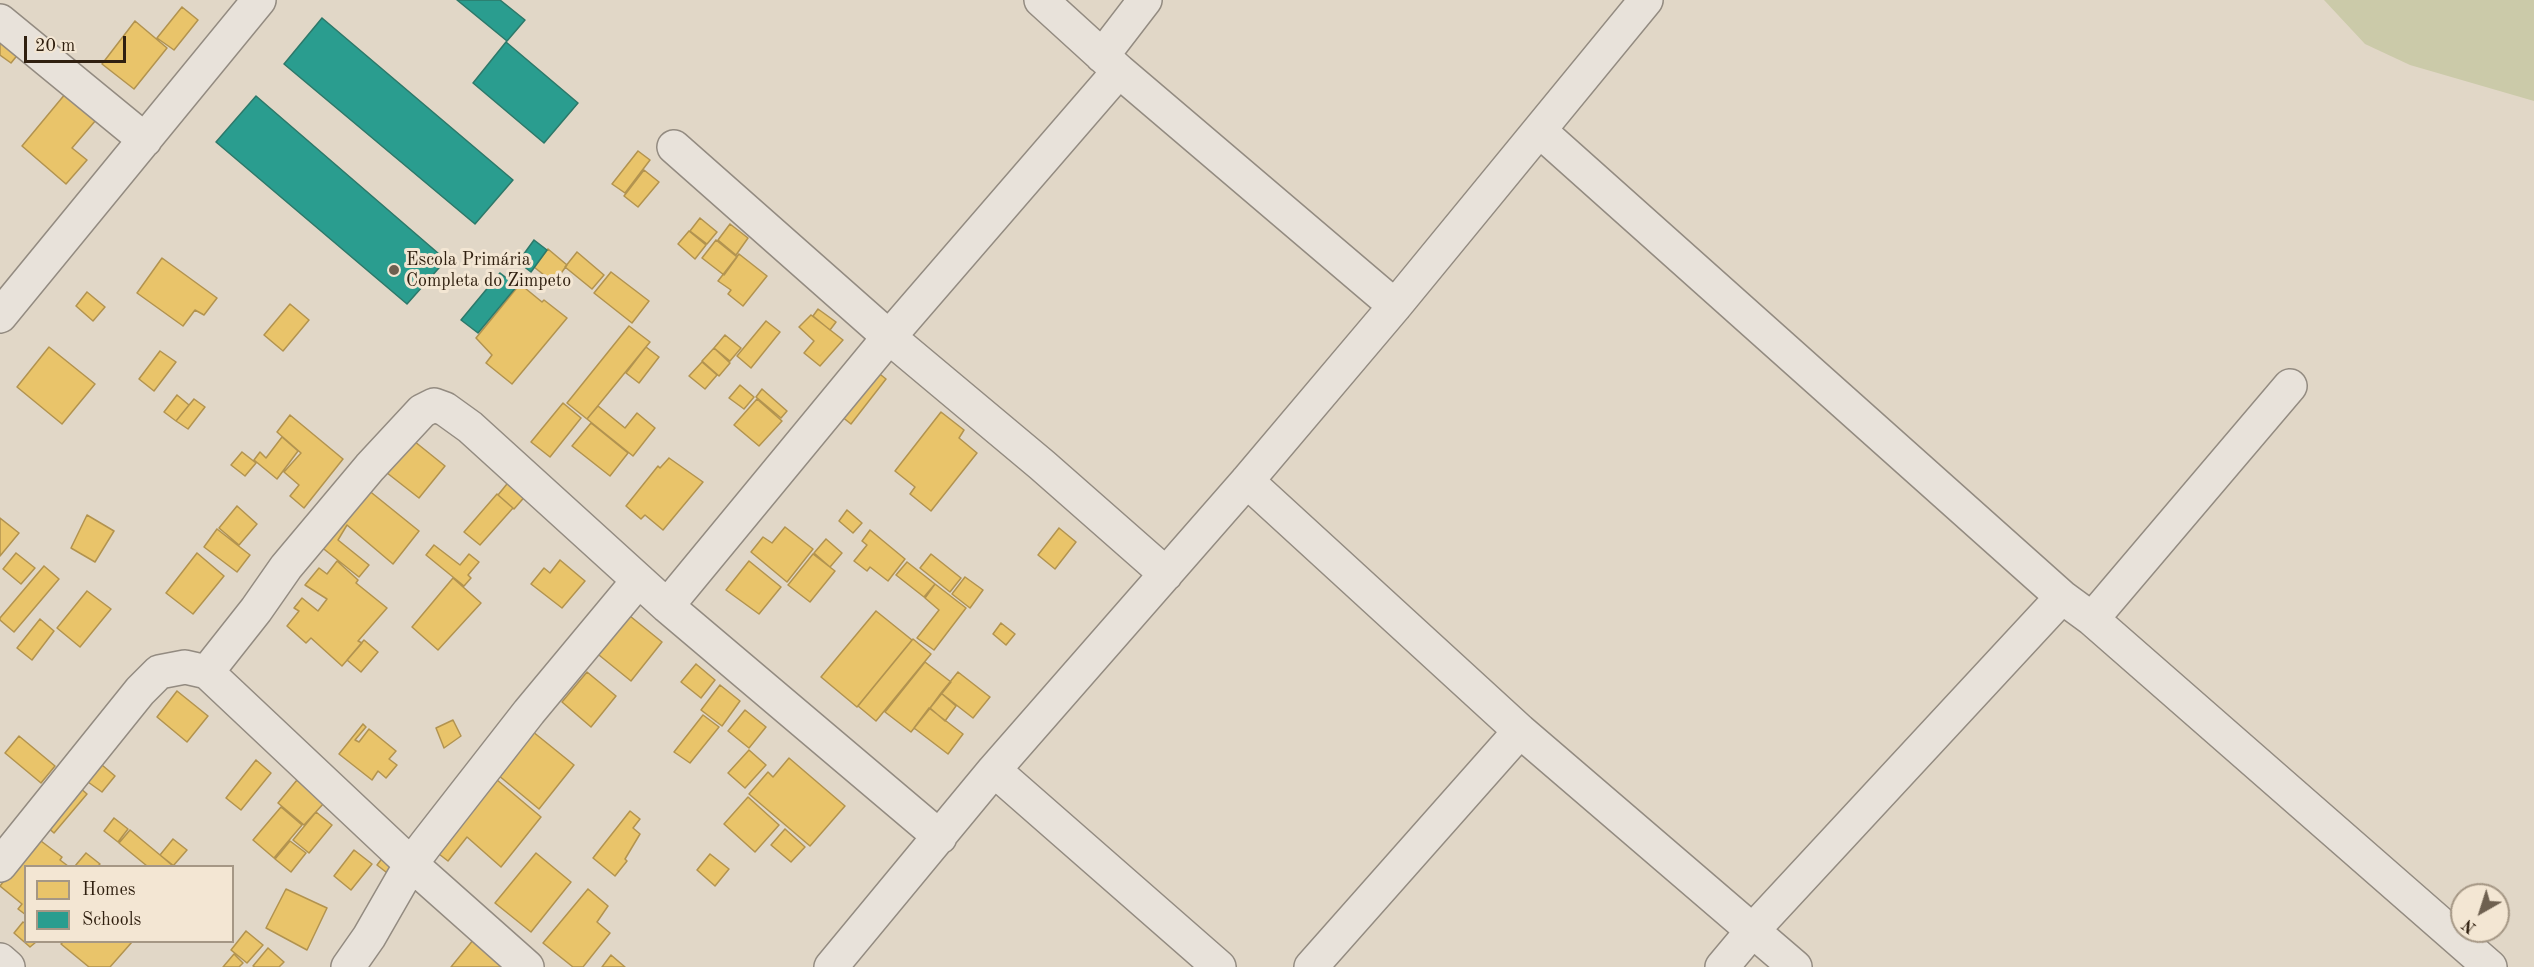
<!DOCTYPE html>
<meta charset="utf-8">
<style>
body{margin:0}
#map{position:relative;width:2534px;height:967px;overflow:hidden;background:#e1d7c7;font-family:"Old Standard TT",serif}
canvas{display:block}
.legend{position:absolute;left:24px;top:865px;width:210px;height:78px;box-sizing:border-box;background:#f3e6d3;border:2px solid #a59785;margin:0;padding:8px 10px;list-style:none;font-size:18px;color:#302010}
.legend li{display:flex;align-items:center;gap:12px;height:30px}
.legend b{width:30px;border:2px solid #a59785}
.north{position:absolute;left:2450px;top:883px;width:60px;height:60px;box-sizing:border-box;background:#f3e6d3;border:2px solid #a59785;border-radius:50%;rotate:219deg;font-size:16px;font-weight:700;line-height:24px;text-align:center;color:#302010}
.north::after{content:'';display:block;margin:auto;width:21px;height:27px;background:#6e6050;clip-path:polygon(50% 0,100% 100%,50% 72%,0 100%)}
.scale{position:absolute;left:24px;top:36px;width:102px;height:27px;box-sizing:border-box;border:3px solid #302010;border-top:0;padding-left:8px;font-size:18px;line-height:21px;white-space:nowrap;color:#302010;-webkit-text-stroke:4px #f3e6d3;paint-order:stroke}
</style>
<div id="map">
<canvas width="2534" height="967"></canvas>
<ul class="legend">
<li><b style="height:16px;background:#e9c46a"></b>Homes</li>
<li><b style="height:16px;background:#2a9d8f"></b>Schools</li>
</ul>
<div class="north">N</div>
<div class="scale">20 m</div>
</div>
<script>
const ctx = document.querySelector('canvas').getContext('2d');
ctx.lineJoin = 'round';
function fillPath(path, color) { ctx.fillStyle = color; ctx.fill(path, 'evenodd'); }
const toPath = rows => new Path2D(rows.map(r => 'M' + r).join(''));
function strokePath(path, color, width, dash) { ctx.strokeStyle = color; ctx.lineWidth = width; ctx.lineCap = dash ? 'butt' : 'round'; ctx.setLineDash(dash || []); ctx.stroke(path); }
function write(font, color, halo, rows, align = 'center') {
  ctx.font = font + ' "Old Standard TT",serif'; ctx.lineWidth = 6; ctx.setLineDash([]); ctx.textBaseline = 'middle'; ctx.strokeStyle = halo; ctx.fillStyle = color; for (const [text, x, y, turn = 0] of rows) {
    ctx.save(); ctx.translate(x, y); ctx.rotate((+turn || 0) * Math.PI / 180); ctx.textAlign = isNaN(turn) ? turn : align; if (halo) ctx.strokeText(text, 0, 0); ctx.fillText(text, 0, 0); ctx.restore();
  }
}
fillPath(toPath([
 [2324,0,2534,0,2534,101,2410,65,2365,44]
]), '#cbcaa9');
const homes = toPath([
 [182,7,198,20,174,50,157,38,182,7],
 [135,21,167,48,134,89,102,64,135,21],
 [0,28,24,47,11,63,0,55,0,28],
 [66,93,96,120,72,148,87,160,66,184,22,146,66,93],
 [638,151,650,160,625,193,612,184,638,151],
 [644,170,659,182,638,207,624,196,644,170],
 [700,218,717,232,707,244,690,231,700,218],
 [730,224,748,238,736,255,718,240,730,224],
 [689,231,706,245,695,259,678,244,689,231],
 [716,240,737,257,724,275,702,258,716,240],
 [548,249,567,265,554,283,534,267,548,249],
 [577,252,604,275,592,289,565,267,577,252],
 [739,254,767,276,743,306,728,294,731,290,718,281,739,254],
 [162,258,217,298,204,315,195,310,183,326,137,293,162,258],
 [611,272,649,301,632,323,594,293,611,272],
 [520,284,542,302,544,300,567,318,512,384,486,363,492,355,476,338,520,284],
 [87,292,105,307,93,321,76,306,87,292],
 [290,304,309,320,283,351,264,335,290,304],
 [818,309,836,322,830,330,813,316,818,309],
 [811,315,843,340,820,366,804,353,814,341,799,327,811,315],
 [766,321,780,332,751,368,737,356,766,321],
 [629,326,650,342,587,419,567,403,629,326],
 [725,335,741,348,730,361,714,348,725,335],
 [49,347,95,384,62,424,17,387,49,347],
 [646,347,659,357,639,383,626,373,646,347],
 [714,348,730,363,719,376,702,361,714,348],
 [160,351,176,362,154,391,139,379,160,351],
 [702,362,717,375,705,389,689,376,702,362],
 [871,367,886,379,851,424,836,412,871,367],
 [740,385,754,397,744,409,729,398,740,385],
 [762,389,787,411,781,418,756,397,762,389],
 [177,395,189,405,176,421,164,412,177,395],
 [194,399,205,407,188,429,176,421,194,399],
 [757,399,782,421,759,446,734,425,757,399],
 [563,403,581,418,550,457,531,442,563,403],
 [598,406,625,428,637,413,655,428,633,456,587,419,598,406],
 [941,412,964,430,959,438,977,453,931,511,910,494,915,487,895,471,941,412],
 [290,415,343,459,304,508,290,496,299,485,284,472,301,453,277,432,290,415],
 [591,423,628,453,610,476,572,446,591,423],
 [282,437,298,451,277,479,254,460,260,452,266,458,282,437],
 [409,437,445,466,419,498,382,469,409,437],
 [242,452,256,463,245,476,231,465,242,452],
 [669,458,703,482,663,530,645,515,641,519,626,506,658,466,660,468,669,458],
 [511,479,528,493,514,509,498,495,511,479],
 [362,485,419,531,393,564,347,525,338,540,369,565,359,577,315,542,362,485],
 [497,494,513,508,480,545,464,532,497,494],
 [237,506,257,524,239,545,219,528,237,506],
 [847,510,862,523,853,533,839,521,847,510],
 [87,515,114,531,95,562,71,548,87,515],
 [0,518,19,533,0,556,0,518],
 [785,527,813,549,787,582,751,552,763,537,772,543,785,527],
 [1059,528,1076,542,1055,569,1038,555,1059,528],
 [217,529,250,555,237,572,204,547,217,529],
 [870,530,905,559,888,581,870,567,867,571,854,561,867,545,862,541,870,530],
 [826,539,842,553,830,567,814,553,826,539],
 [434,545,460,565,469,554,479,562,468,575,471,578,464,586,426,555,434,545],
 [16,553,35,568,21,584,3,569,16,553],
 [197,553,224,576,193,614,166,593,197,553],
 [813,554,835,571,810,602,788,585,813,554],
 [931,554,961,578,950,592,920,568,931,554],
 [560,560,585,581,562,608,531,584,544,568,550,573,560,560],
 [337,561,358,580,356,583,387,608,358,641,362,643,342,666,311,638,306,643,287,626,299,611,294,608,302,598,318,611,327,599,305,585,319,568,327,574,337,561],
 [749,561,781,587,759,614,726,590,749,561],
 [907,562,935,584,924,597,896,575,907,562],
 [44,566,59,579,14,632,0,620,0,618,44,566],
 [965,577,983,590,970,608,952,594,965,577],
 [453,578,481,603,438,650,412,627,453,578],
 [935,584,966,608,934,650,917,638,939,610,925,598,935,584],
 [87,591,111,609,80,647,57,628,87,591],
 [876,611,912,640,857,707,821,677,876,611],
 [625,612,662,642,631,681,594,651,625,612],
 [40,619,54,631,32,660,17,648,40,619],
 [1001,623,1015,634,1006,645,993,634,1001,623],
 [913,639,931,654,876,721,858,706,913,639],
 [364,640,378,652,361,672,347,660,364,640],
 [925,662,951,682,911,732,885,712,925,662],
 [696,664,715,680,701,698,681,682,696,664],
 [587,672,616,696,591,727,562,702,587,672],
 [958,672,990,697,973,718,941,693,958,672],
 [720,685,740,701,722,726,701,710,720,685],
 [177,691,208,716,187,742,157,717,177,691],
 [941,693,956,706,945,721,930,708,941,693],
 [929,708,963,734,948,754,914,728,929,708],
 [745,710,766,727,749,748,728,731,745,710],
 [703,715,719,727,690,763,674,752,703,715],
 [453,720,461,736,444,748,436,728,453,720],
 [363,724,366,727,355,740,359,742,369,729,396,751,389,759,397,765,386,778,378,771,372,780,339,754,363,724],
 [527,727,574,765,539,809,492,770,527,727],
 [19,736,55,766,41,783,5,753,19,736],
 [749,750,766,765,745,788,728,773,749,750],
 [789,758,845,806,810,846,749,794,768,772,773,777,789,758],
 [256,760,271,773,241,810,226,798,256,760],
 [102,765,115,776,102,792,88,782,102,765],
 [484,769,541,817,501,867,467,837,448,861,426,844,484,769],
 [71,780,87,794,54,833,38,819,71,780],
 [297,780,324,803,304,825,278,803,297,780],
 [748,797,779,825,755,852,724,824,748,797],
 [281,807,302,825,274,858,253,840,281,807],
 [630,811,640,819,633,828,640,834,625,859,627,861,615,876,593,858,630,811],
 [316,812,332,825,309,853,293,840,316,812],
 [114,818,128,829,118,842,104,831,114,818],
 [785,829,805,847,791,862,771,845,785,829],
 [130,830,160,855,174,866,147,866,119,843,130,830],
 [37,838,62,857,60,860,68,866,26,866,26,915,18,909,22,904,0,886,37,838],
 [173,839,187,850,173,866,160,855,173,839],
 [290,841,306,853,291,872,275,859,290,841],
 [391,847,391,876,377,865,391,847],
 [354,850,372,864,351,890,334,876,354,850],
 [86,853,100,864,98,866,75,866,86,853],
 [536,853,571,882,531,932,495,903,536,853],
 [710,854,729,869,715,886,697,870,710,854],
 [286,889,327,908,307,950,266,928,286,889],
 [588,889,608,906,597,922,610,933,583,967,573,967,543,943,588,889],
 [23,922,26,924,26,942,36,942,30,947,14,933,23,922],
 [483,928,508,967,451,967,483,928],
 [246,931,263,945,247,963,231,950,246,931],
 [63,942,132,942,110,967,89,967,61,944,63,942],
 [268,948,284,962,279,967,255,967,253,966,268,948],
 [234,954,243,963,239,967,223,967,234,954],
 [611,955,625,967,602,967,611,955]
]);
fillPath(homes, '#e9c46a');
strokePath(homes, '#b2934f', 1.5);
const schools = toPath([
 [457,0,500,0,525,20,507,41,457,0],
 [322,18,513,180,475,224,284,64,322,18],
 [506,42,578,103,544,143,473,83,506,42],
 [256,96,446,260,407,304,216,142,256,96],
 [534,240,547,250,531,272,518,262,534,240],
 [500,273,517,286,478,333,461,320,500,273]
]);
fillPath(schools, '#2a9d8f');
strokePath(schools, '#2c7869', 1.5);
const minor = toPath([
 [1041,0,1119,71,1395,306],
 [0,21,145,140],
 [1102,56,1145,0],
 [1540,131,2062,597,2092,619,2490,967],
 [674,147,889,337,1042,465,1166,574],
 [0,316,259,0],
 [1247,481,1520,731,1795,967],
 [667,606,889,337,1119,71],
 [2092,619,2290,386],
 [207,672,411,864,527,967],
 [994,770,1219,967],
 [0,865,140,691,159,672,185,667,207,672,256,610,286,567,370,467,422,411,434,405,445,409,470,427,667,606,940,837],
 [0,960,8,967],
 [348,967,369,937,411,864,426,844,529,712,638,581],
 [831,967,994,770,1247,481,1395,306,1646,0],
 [1311,967,1520,731],
 [1722,967,1753,930,2062,597]
]);
strokePath(minor, '#938b81', 36);
strokePath(minor, '#e8e2da', 33);
for (const [x, y, r, color] of [
 [394,270,6,"#6e6050"]
]) { const dot = new Path2D(); dot.arc(x, y, r, 0, 2 * Math.PI); ctx.fillStyle = color; ctx.fill(dot); strokePath(dot, '#f3e6d3', 2); }
write('18px', '#302010', '#f3e6d3', [
 ["Escola Primária",406,260],
 ["Completa do Zimpeto",406,281]
], 'left');
</script>
